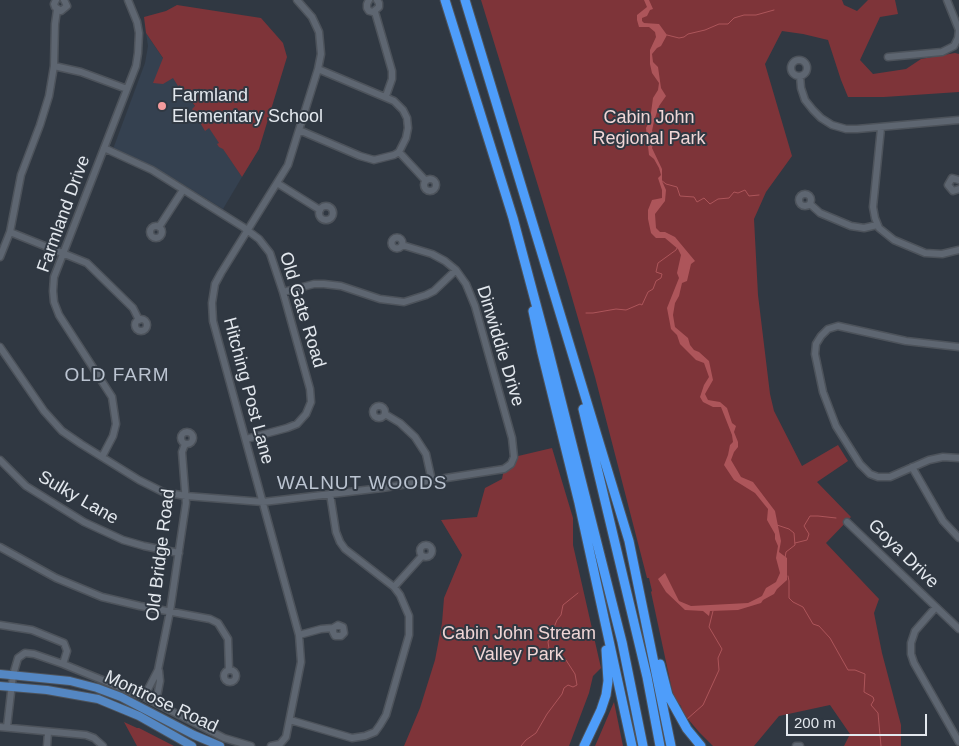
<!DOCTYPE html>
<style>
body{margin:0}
#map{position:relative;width:959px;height:746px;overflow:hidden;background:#303842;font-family:Arial,sans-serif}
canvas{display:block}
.scale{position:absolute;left:786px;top:714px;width:141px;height:22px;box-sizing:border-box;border:2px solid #e3e8ee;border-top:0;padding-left:6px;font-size:15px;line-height:18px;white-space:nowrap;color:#e3e8ee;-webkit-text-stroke:4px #303842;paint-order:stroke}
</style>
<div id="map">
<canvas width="959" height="746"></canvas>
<div class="scale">200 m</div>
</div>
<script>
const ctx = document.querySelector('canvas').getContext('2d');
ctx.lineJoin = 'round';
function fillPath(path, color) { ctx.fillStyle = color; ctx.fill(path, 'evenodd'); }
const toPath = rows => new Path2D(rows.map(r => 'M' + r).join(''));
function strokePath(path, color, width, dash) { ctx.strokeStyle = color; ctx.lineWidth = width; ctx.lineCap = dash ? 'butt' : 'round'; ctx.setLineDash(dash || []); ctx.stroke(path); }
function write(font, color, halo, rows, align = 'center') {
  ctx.font = font + ' Arial,sans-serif'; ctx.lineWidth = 4; ctx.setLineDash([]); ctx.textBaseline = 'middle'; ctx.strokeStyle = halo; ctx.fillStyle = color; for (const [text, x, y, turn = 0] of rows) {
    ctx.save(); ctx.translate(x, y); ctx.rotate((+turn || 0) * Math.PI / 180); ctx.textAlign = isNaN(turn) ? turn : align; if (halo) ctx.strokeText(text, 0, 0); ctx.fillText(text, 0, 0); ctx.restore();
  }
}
fillPath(toPath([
 [146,33,242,177,223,209,171,177,113,149,145,63,148,46]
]), '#354150');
fillPath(toPath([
 [481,0,842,0,844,5,857,11,868,0,895,0,898,14,880,17,860,60,873,74,906,69,921,59,955,53,959,54,959,92,884,97,848,97,841,80,828,40,803,34,782,31,765,64,792,156,766,192,754,219,758,295,770,394,774,411,802,466,838,445,848,461,817,482,851,517,826,543,879,599,874,613,882,653,901,725,901,746,844,746,850,734,830,705,779,716,754,746,713,746,699,732,682,712,681,706,674,699,651,592,652,591,649,578,647,578,595,377,566,277],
 [177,5,261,18,283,43,287,57,259,149,242,177,223,149,219,147,217,144,219,143,209,128,205,131,192,109,195,106,180,85,178,86,173,78,163,84,153,83,163,58,146,33,144,17,166,11],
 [552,448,573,518,573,545,601,668,593,676,589,693,569,746,404,746,420,708,435,660,442,623,444,598,462,555,441,520,477,517,485,488,502,479,504,469,514,457],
 [614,702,623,746,595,746,599,737],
 [124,722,137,728,139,728,174,746,137,746]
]), '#7e3439');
fillPath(toPath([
 [644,0,649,0,653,9,650,10,647,16,642,18,642,21,644,23,659,24,667,35,661,46,657,48,652,54,653,62,658,67,661,88,666,96,659,106,654,121,652,131,655,136,652,148,662,169,662,181,666,190,665,201,655,214,656,228,660,232,665,232,675,237,695,261,691,264,687,281,682,283,679,296,675,303,673,315,675,327,688,338,690,345,694,350,699,352,709,361,713,380,705,394,708,400,720,402,727,408,732,423,736,426,734,432,738,442,738,447,734,452,731,460,741,477,753,482,775,511,781,541,779,552,787,558,787,580,777,589,774,594,763,600,761,603,738,610,710,611,709,616,703,611,685,610,666,592,658,579,665,573,679,601,691,606,748,603,762,596,766,588,776,582,780,573,776,558,778,546,775,539,775,534,767,520,768,509,755,493,734,480,724,465,728,455,730,445,733,442,732,435,721,407,713,407,703,402,700,397,704,385,709,377,704,363,696,360,680,344,677,335,671,329,667,308,679,278,677,273,681,255,678,249,665,238,656,238,651,233,648,219,648,210,652,200,662,198,662,190,658,178,661,175,659,168,654,159,649,155,646,128,650,120,653,98,658,90,659,83,652,73,650,64,650,50,656,37,655,32,649,27,639,27,637,20,637,15,647,7]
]), '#ad555a');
strokePath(toPath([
 [667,35,679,38,684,37,688,34,705,30,719,24,728,24,734,18,744,15,756,15,774,10],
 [661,180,666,184,677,187,680,196,694,197,697,202,704,198,710,204,718,199,729,198,734,192,738,193,745,190,749,196,759,195],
 [586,313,593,313,616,309,626,310,640,304,642,305,648,292,653,289,656,281,661,278,662,274,656,272,658,263,676,250,677,248],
 [777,525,789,529,794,533,795,545,786,552,785,558],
 [795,543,807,540,809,534,804,526,810,516,818,516,836,518],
 [788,576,789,581,789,598,793,602,803,607,813,624,819,626,830,638,848,670,855,670,865,674,864,692,873,697,874,700,871,705,878,713,881,746],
 [686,720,703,705,719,670,718,658,722,649,709,627,713,611],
 [521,746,526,740,536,733,547,714,562,694,564,688,568,685,573,687,577,685,575,674,566,660,549,649,548,642,557,620,561,615,563,605,578,593]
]), '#ad555a', 1);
const minor = toPath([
 [56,0,54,4,55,7,61,11,67,6,64,0],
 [369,0,367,4,367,8,369,11,373,12,379,7,379,3,377,0],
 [375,12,392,71,392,79,386,96],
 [888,57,942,52,954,46,958,38,959,30,947,0],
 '791 68a8 8 0 1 1 16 0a8 8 0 1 1-16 0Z',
 [54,66,81,72,127,89],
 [800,76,801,88,805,100,813,110,821,118,832,125,846,129,857,129,959,120],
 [881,128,873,207,875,218,879,228,894,240,925,253,942,254,959,250],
 [299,130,360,156,374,160,394,155,399,152,406,138,408,128,407,118,403,110,394,101,318,69],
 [104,148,152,170,243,227,259,239,270,253,283,292,310,389,311,402,306,414,297,424,287,428,246,439],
 [399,152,426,181],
 '424 185a6 6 0 1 1 12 0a6 6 0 1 1-12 0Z',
 [959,180,952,178,948,185,953,191,959,189],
 [277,183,320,210],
 '799 200a6 6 0 1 1 12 0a6 6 0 1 1-12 0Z',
 [810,204,820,213,851,226,864,228,877,225],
 '319 213a7 7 0 1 1 14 0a7 7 0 1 1-14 0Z',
 '150 232a6 6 0 1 1 12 0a6 6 0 1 1-12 0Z',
 [159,227,183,190],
 [10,232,87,263,133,308,139,320],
 '391.5 243a5.5 5.5 0 1 1 11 0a5.5 5.5 0 1 1-11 0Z',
 [0,257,10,232,21,175,40,125,49,96,54,66,55,24,57,10],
 [283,292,314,284,324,284,341,286,380,299,404,302,426,295,434,291,456,270],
 '135 325a6 6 0 1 1 12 0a6 6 0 1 1-12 0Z',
 [0,347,44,411,62,431,81,444,139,480,163,492,186,496,263,502,382,488,504,469,511,464,514,457,512,438,475,306,466,284,456,270,445,261,432,254,402,245],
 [959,347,906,341,838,326,828,329,821,336,816,344,815,354,823,392,836,426,860,464,870,474,878,477,890,477,929,460,943,457,959,458],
 '373 412a6 6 0 1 1 12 0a6 6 0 1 1-12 0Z',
 [385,414,400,423,415,437,426,454,432,481],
 '181 438a6 6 0 1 1 12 0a6 6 0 1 1-12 0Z',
 [102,457,113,436,116,424,112,397,59,315,54,302,53,291,54,277,136,66,138,53,139,33,137,22,128,0],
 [0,460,26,486,84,522,123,540,144,546,179,553],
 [912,467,943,521,959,538],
 [847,522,959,629],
 '420 551a6 6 0 1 1 12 0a6 6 0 1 1-12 0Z',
 [0,547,56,578,102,597,140,606,210,619,218,623,228,639,229,670],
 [394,587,422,556],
 [936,607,915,631,911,643,911,654,914,663,959,742],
 [0,625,32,630,64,643,67,651,63,664],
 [299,635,321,629,333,628,338,625,343,627,344,633,341,636,335,636,333,632,333,628],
 '224 676a6 6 0 1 1 12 0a6 6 0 1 1-12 0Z',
 [144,697,158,670,170,611,186,503,182,452,185,444],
 [156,702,160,681,159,671],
 [290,720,352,738,365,736,375,732,380,725,386,715,409,635,409,616,400,595,394,587,345,549,340,542,336,532,330,494],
 [0,727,86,735,94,738,103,746],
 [7,727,13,675,18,658,25,653,34,654,63,664,144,697,224,738,251,746],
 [47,746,48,732],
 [271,746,280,744,286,737,301,662,299,635,213,321,212,303,215,284,221,273,288,165,318,69,321,54,319,32,312,17,297,0],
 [796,746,800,746]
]);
const major = toPath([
 [0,674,70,681,97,688,121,697,194,735,220,746],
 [0,686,47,690,98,699,139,716,192,746]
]);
const highway = toPath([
 [445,0,513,218,549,353,622,642,643,746],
 [465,0,629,541,671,746],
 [533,311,542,353,579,503,632,746],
 [583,409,647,677,660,746],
 [660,664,668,695,687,729,701,746],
 [584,746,601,710,606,695,608,681,606,650]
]);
strokePath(minor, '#4d535b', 9);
strokePath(major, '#4d535b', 10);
strokePath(highway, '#4d535b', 11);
strokePath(minor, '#5e6671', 6);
strokePath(major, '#5487c3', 8);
strokePath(highway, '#4e9dfa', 9);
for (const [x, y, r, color] of [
 [162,106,5,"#f59b9d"]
]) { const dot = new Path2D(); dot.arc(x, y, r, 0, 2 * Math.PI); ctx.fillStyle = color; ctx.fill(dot); strokePath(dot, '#303842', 2); }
write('18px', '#e3e8ee', '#303842', [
 ["Farmland",172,96],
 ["Elementary School",172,117]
], 'left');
write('18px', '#f0d6d6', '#303842', [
 ["Cabin John",649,118],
 ["Regional Park",649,139],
 ["Cabin John Stream",519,634],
 ["Valley Park",519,655]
]);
write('18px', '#e3e8ee', '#303842', [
 ["Farmland Drive",64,214,-70],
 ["Old Gate Road",302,310,73],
 ["Dinwiddie Drive",500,346,73],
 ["Hitching Post Lane",248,391,75],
 ["Sulky Lane",78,498,30],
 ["Goya Drive",903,554,44],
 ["Old Bridge Road",161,555,-83],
 ["Montrose Road",161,702,25]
]);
ctx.letterSpacing = '1px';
write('19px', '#bbc4d1', '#303842', [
 ["OLD FARM",117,376],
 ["WALNUT WOODS",362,484]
]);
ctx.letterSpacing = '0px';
</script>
